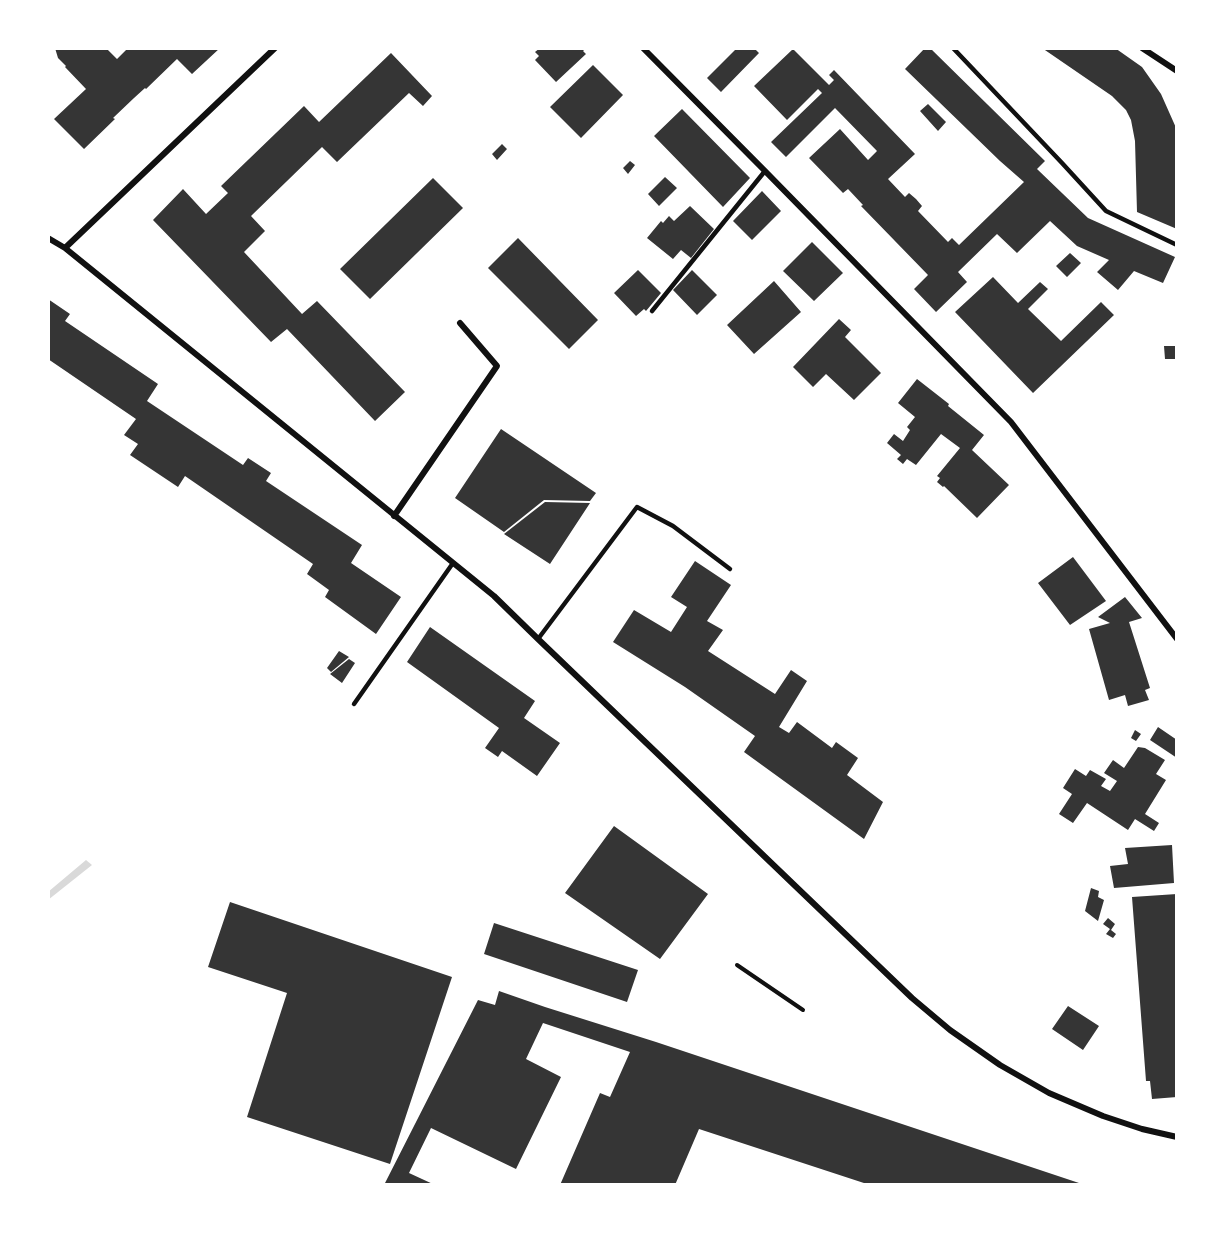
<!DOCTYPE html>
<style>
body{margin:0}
#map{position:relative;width:1225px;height:1233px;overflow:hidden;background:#fff;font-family:"Work Sans",sans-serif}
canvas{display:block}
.frame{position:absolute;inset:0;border:50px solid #fff;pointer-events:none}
</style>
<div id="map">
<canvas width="1225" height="1233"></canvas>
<div class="frame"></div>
</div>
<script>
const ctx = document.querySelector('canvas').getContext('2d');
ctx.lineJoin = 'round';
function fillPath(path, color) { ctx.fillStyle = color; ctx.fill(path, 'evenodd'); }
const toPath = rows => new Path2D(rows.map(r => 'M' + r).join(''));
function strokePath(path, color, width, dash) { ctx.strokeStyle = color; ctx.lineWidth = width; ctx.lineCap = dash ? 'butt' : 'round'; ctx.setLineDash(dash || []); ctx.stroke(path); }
fillPath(toPath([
 [86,860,92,865,48,900,48,892]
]), '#d9d9d9');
fillPath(toPath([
 [55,48,106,48,117,59,128,48,220,48,192,74,177,59,146,89,145,88,134,98,113,118,115,119,84,149,54,119,86,89,65,67,66,66,58,58],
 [540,48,586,48,583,51,586,54,556,82,535,60,539,56,535,52],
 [737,48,754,48,759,53,721,92,707,78],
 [925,48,930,48,1045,161,1037,169,1088,218,1175,257,1163,283,1134,271,1118,290,1097,272,1109,260,1077,246,1050,221,1017,253,997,234,958,272,967,282,936,312,914,289,928,275,861,206,863,205,848,189,843,193,809,158,840,129,868,160,877,151,835,108,786,157,771,142,822,93,818,89,787,120,754,86,793,49,829,85,834,80,829,75,834,70,915,154,888,179,905,197,909,193,916,199,922,206,918,211,948,242,952,238,959,245,1024,182,1000,161,905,69],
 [1042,48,1115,48,1142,67,1161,94,1177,130,1177,229,1137,212,1135,141,1131,120,1126,110,1112,96],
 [391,53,432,96,423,106,409,93,337,162,322,147,251,216,265,231,244,252,302,314,317,301,405,392,375,421,287,329,271,342,153,220,183,189,206,214,228,193,221,186,304,106,319,122],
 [593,65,623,95,581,138,550,107],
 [928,104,946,122,938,131,920,111],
 [682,109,750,178,723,207,654,136],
 [502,144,507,149,497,160,492,154],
 [630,161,635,165,628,174,623,168],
 [665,177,677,188,659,206,648,194],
 [433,178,463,208,370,299,340,269],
 [762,191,781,211,752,240,733,221],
 [690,206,714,229,691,258,681,250,673,259,647,238,661,221,663,223,669,216,674,221],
 [518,238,598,320,569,349,488,268],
 [812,242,843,273,814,301,783,271],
 [1070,253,1081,263,1067,277,1056,266],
 [638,270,661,293,646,311,644,309,636,316,614,293],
 [692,270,717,295,697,315,673,290],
 [993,277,1018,303,1040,282,1048,289,1028,309,1061,341,1101,302,1114,315,1033,393,955,312],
 [774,281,801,312,754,354,727,325],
 [48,299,70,314,65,321,158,384,147,401,243,465,248,458,271,473,266,481,362,545,351,563,401,597,376,634,325,597,329,590,307,574,313,564,185,476,178,487,130,455,138,444,124,435,136,419,48,359],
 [839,319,851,330,845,337,881,373,854,400,826,374,813,387,793,367],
 [1164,346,1177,346,1177,359,1165,359],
 [917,379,949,404,948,406,984,435,972,450,1009,485,977,518,944,486,943,487,937,482,940,478,937,476,960,448,941,434,916,465,907,459,903,464,897,459,901,455,887,443,894,434,903,441,910,430,907,427,915,417,898,403],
 [501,429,596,493,590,501,544,500,504,532,455,498],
 [545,502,590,503,550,564,504,534],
 [1073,557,1106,601,1070,625,1038,583],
 [695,561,731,585,707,621,723,630,708,651,775,694,791,670,807,681,779,727,789,733,797,722,832,748,836,742,858,758,847,775,883,802,864,839,744,752,755,736,685,687,613,642,634,610,671,632,687,607,671,597],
 [1125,597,1142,618,1129,622,1150,688,1145,690,1149,700,1128,706,1125,695,1109,700,1089,629,1110,623,1098,617],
 [430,627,535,701,524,718,560,743,537,776,502,751,498,757,485,748,499,728,407,662],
 [339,651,349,657,331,672,327,668],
 [349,659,355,663,342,683,330,674],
 [1158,727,1177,740,1177,758,1150,740],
 [1135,730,1141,734,1136,741,1131,738],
 [1138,747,1145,748,1165,760,1156,774,1166,780,1145,814,1159,823,1154,831,1135,819,1128,830,1087,803,1073,823,1059,814,1072,794,1063,788,1075,769,1086,776,1090,770,1106,779,1101,786,1110,791,1117,781,1104,773,1113,760,1124,768],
 [614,826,708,894,660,959,565,893],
 [1172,845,1174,883,1114,888,1110,866,1128,864,1125,848],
 [1091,888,1099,891,1098,897,1104,900,1098,921,1085,911],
 [1177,894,1177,908,1176,908,1177,925,1177,1097,1152,1099,1150,1081,1146,1081,1132,897],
 [230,902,452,977,390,1164,247,1117,287,993,208,967],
 [1108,918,1115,924,1111,930,1116,934,1113,938,1106,934,1110,929,1103,924],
 [494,923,638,970,627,1002,484,954],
 [499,991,545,1007,656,1042,1085,1185,914,1185,910,1184,910,1185,870,1185,699,1129,675,1185,560,1185,600,1093,610,1097,630,1052,543,1023,526,1059,561,1077,516,1169,431,1128,409,1173,435,1185,384,1185,478,1000,495,1005],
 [1068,1006,1099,1026,1083,1050,1052,1029]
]), '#353535');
strokePath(toPath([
 [737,965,803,1010]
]), '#111', 4);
strokePath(toPath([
 [953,48,1062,163,1106,211,1177,245],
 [652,311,765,171],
 [538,639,637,507,673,526,730,569],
 [354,704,453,563]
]), '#111', 4.5);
strokePath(toPath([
 [643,48,765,171,1011,422,1177,639],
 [1142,48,1177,71],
 [48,238,65,248,494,596,538,639,912,998,950,1030,1000,1065,1049,1093,1103,1116,1142,1129,1177,1137],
 [65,248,275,48],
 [394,516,497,366,460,323]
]), '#111', 6);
</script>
